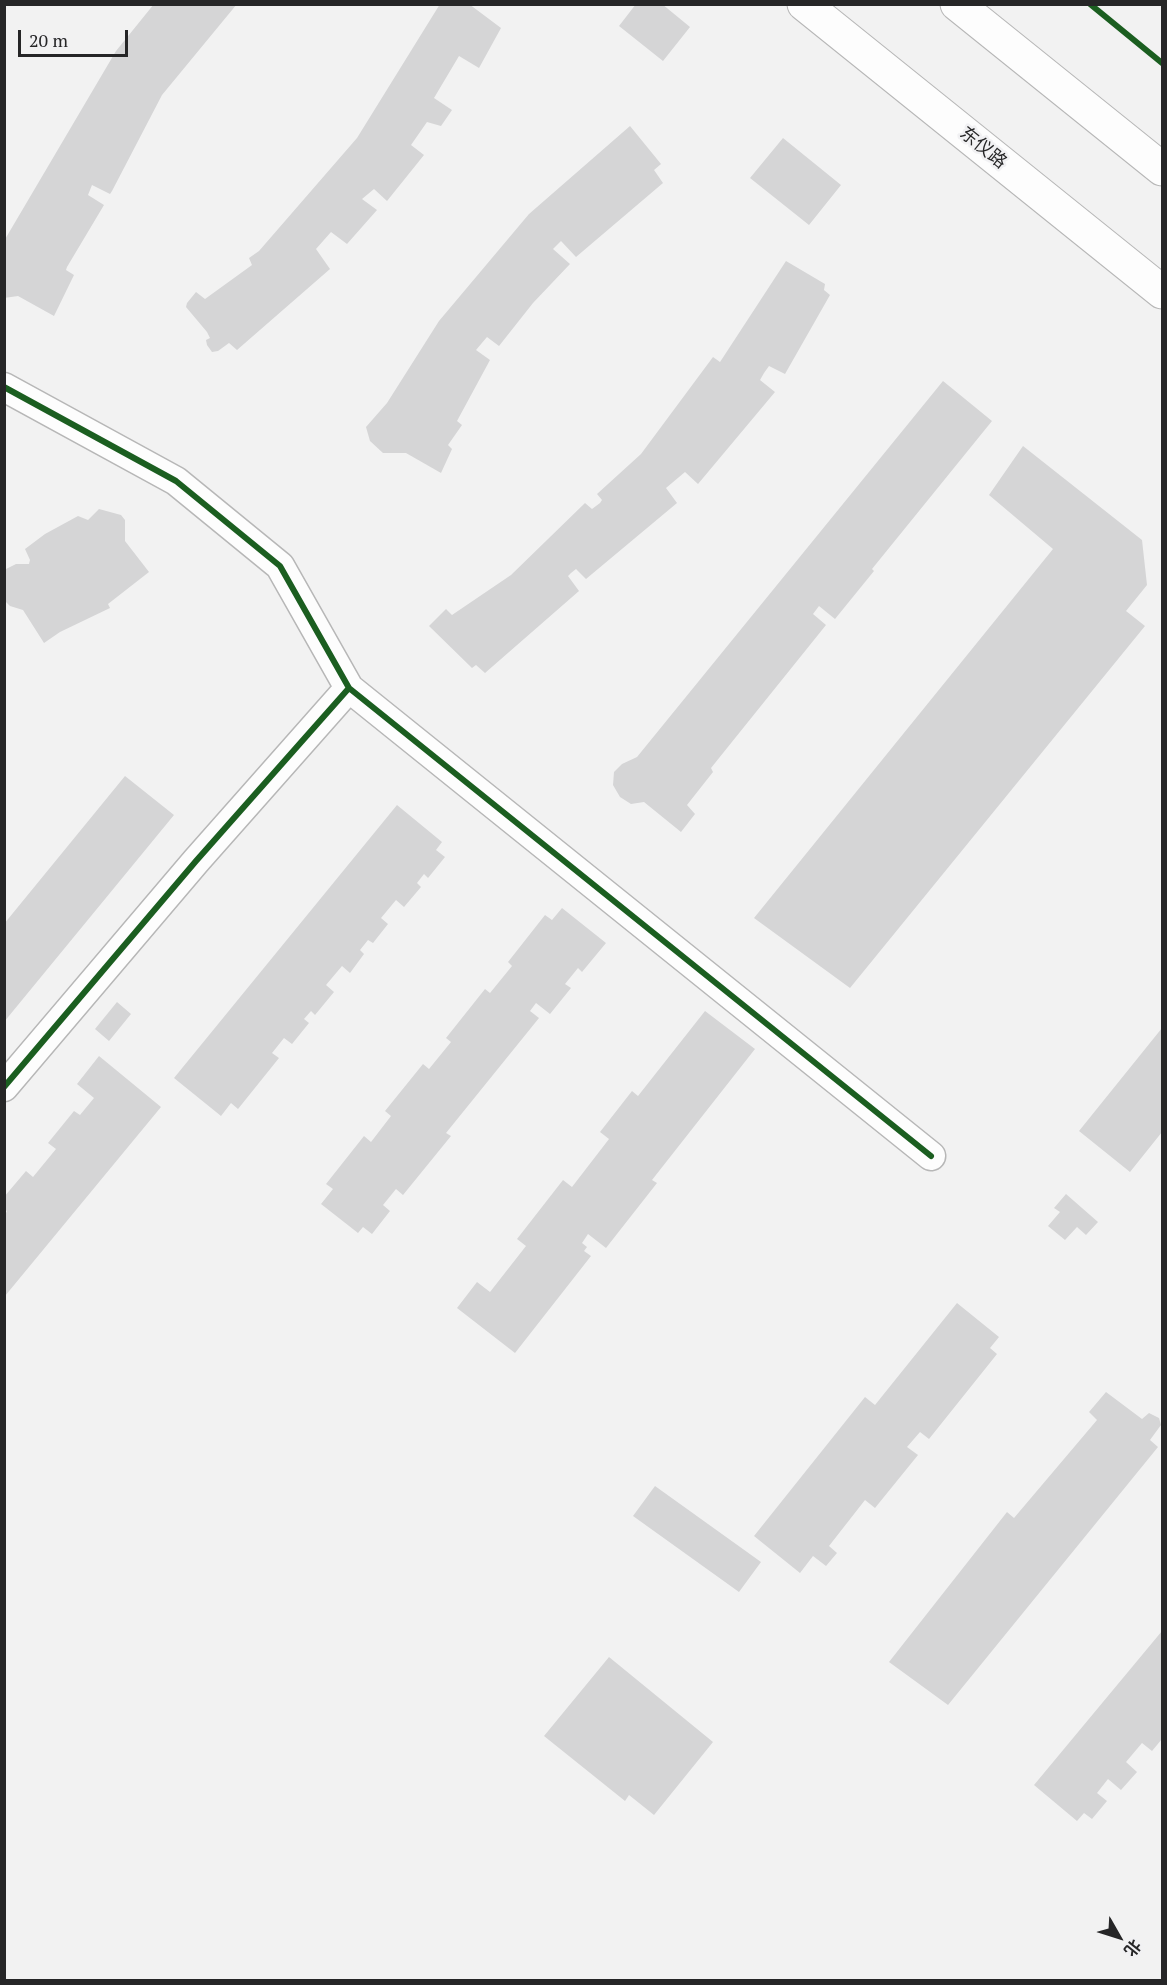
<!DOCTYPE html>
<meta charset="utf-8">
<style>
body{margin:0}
#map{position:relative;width:1167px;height:1985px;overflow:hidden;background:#f2f2f2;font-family:"PT Serif","Noto Sans SC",serif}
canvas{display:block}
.frame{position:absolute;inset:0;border:6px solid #262627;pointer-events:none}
.north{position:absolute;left:1089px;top:1907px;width:60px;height:60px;-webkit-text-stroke:4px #f1f1f3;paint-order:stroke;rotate:129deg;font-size:16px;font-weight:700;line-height:24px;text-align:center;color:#262627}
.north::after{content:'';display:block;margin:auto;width:21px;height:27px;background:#262627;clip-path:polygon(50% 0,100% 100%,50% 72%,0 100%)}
.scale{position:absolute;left:18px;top:30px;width:110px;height:27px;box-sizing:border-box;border:3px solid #262627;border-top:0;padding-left:8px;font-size:18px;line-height:21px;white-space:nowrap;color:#262627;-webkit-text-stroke:4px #f1f1f3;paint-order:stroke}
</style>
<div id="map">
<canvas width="1167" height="1985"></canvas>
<div class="frame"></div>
<div class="north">北</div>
<div class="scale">20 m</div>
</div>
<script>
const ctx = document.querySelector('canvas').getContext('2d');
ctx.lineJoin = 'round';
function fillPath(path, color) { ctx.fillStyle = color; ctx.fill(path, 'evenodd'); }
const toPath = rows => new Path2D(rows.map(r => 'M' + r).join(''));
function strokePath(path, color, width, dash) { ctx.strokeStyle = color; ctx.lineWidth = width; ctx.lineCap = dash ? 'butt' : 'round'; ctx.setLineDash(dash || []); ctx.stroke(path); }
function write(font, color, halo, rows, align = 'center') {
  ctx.font = font + ' "PT Serif","Noto Sans SC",serif'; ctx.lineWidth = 5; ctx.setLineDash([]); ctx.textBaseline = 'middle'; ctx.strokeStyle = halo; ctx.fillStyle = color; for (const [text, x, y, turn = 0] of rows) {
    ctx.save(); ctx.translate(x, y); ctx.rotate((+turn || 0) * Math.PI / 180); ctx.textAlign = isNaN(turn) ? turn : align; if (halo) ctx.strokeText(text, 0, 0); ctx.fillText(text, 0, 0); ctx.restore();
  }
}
fillPath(toPath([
 [154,4,237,4,162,95,112,191,110,194,92,185,88,195,104,205,67,267,66,270,74,275,54,316,18,296,4,298,4,241,116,51],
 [440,4,469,4,501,28,479,68,459,56,434,98,452,110,441,126,427,122,411,145,424,155,387,201,374,189,362,199,377,210,347,244,331,232,316,249,330,269,237,350,229,343,218,351,212,352,207,345,206,340,210,338,207,332,186,307,187,303,196,292,205,299,252,265,249,258,259,251,357,138],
 [636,4,662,4,690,27,663,61,619,26],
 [630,126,661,164,654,170,663,183,576,257,561,241,553,249,570,264,533,303,499,346,487,337,476,350,490,360,457,421,462,425,448,445,452,449,441,473,406,453,383,453,370,441,366,427,387,403,439,321,529,214],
 [783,138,841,185,809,225,750,178],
 [786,261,825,284,824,290,830,295,785,374,769,366,764,373,760,380,775,392,698,484,685,472,666,488,677,503,586,579,576,569,571,573,568,576,579,591,485,673,476,665,472,668,429,626,446,609,452,615,511,575,585,503,592,509,600,503,602,500,597,494,641,454,713,357,720,362,722,359],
 [943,381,992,421,872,569,874,571,835,619,819,606,813,614,826,625,711,768,713,772,687,805,695,814,681,832,644,802,631,804,620,797,613,785,614,772,622,764,637,757],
 [1023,446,1142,540,1147,585,1126,611,1145,626,850,988,754,918,1053,549,989,495],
 [99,509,121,515,125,520,125,541,149,572,108,604,110,608,60,632,44,643,23,610,10,606,4,600,4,570,16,564,29,564,30,560,25,549,45,534,78,516,88,520],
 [125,776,174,815,4,1022,4,924],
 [397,805,442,842,436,850,445,857,428,878,424,874,417,883,421,887,404,907,396,900,381,918,388,924,373,943,368,940,360,950,364,954,350,973,342,966,326,985,334,992,315,1015,311,1011,304,1019,309,1023,292,1044,284,1038,272,1053,279,1058,238,1109,231,1103,221,1116,174,1078],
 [562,908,606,943,582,972,578,968,565,984,571,988,550,1014,536,1003,530,1011,539,1018,446,1133,451,1136,403,1195,396,1189,383,1205,390,1211,372,1234,363,1227,358,1233,321,1204,333,1189,326,1184,364,1136,371,1142,391,1116,385,1111,423,1064,429,1069,451,1042,446,1038,485,989,490,993,512,966,508,962,545,915,552,920],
 [117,1002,131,1014,109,1041,95,1029],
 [705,1011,755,1049,652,1180,657,1183,606,1248,588,1234,582,1243,587,1247,584,1251,591,1256,515,1353,457,1308,477,1282,490,1292,526,1246,517,1239,563,1180,572,1187,609,1139,600,1132,632,1091,638,1096],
 [1162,1028,1162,1132,1130,1172,1079,1131],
 [99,1056,161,1107,5,1296,5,1215,7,1211,4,1209,4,1197,26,1171,33,1177,56,1149,48,1143,74,1111,80,1115,94,1098,77,1084],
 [1066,1194,1098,1222,1086,1235,1077,1227,1065,1240,1048,1226,1060,1212,1054,1208],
 [957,1303,999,1337,990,1348,997,1354,929,1439,920,1432,907,1447,918,1455,875,1508,865,1500,829,1546,837,1553,826,1566,813,1556,800,1573,754,1536,865,1397,875,1405],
 [1106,1392,1142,1419,1149,1413,1159,1418,1161,1425,1150,1440,1158,1447,948,1705,889,1662,1007,1512,1014,1518,1097,1420,1089,1412],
 [655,1486,761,1562,739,1592,633,1516],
 [1162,1631,1162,1739,1152,1751,1142,1743,1126,1762,1137,1772,1121,1790,1108,1779,1097,1793,1107,1801,1092,1819,1084,1813,1077,1821,1034,1785],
 [609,1657,713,1742,654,1815,629,1795,625,1801,544,1736]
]), '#d5d5d6');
const minor = toPath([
 [4,387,176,481,280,566,349,688,931,1156],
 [4,1087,196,861,349,688]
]);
const secondary = toPath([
 [804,4,1162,292],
 [957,4,1162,169]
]);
strokePath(minor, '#b7b7b7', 31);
strokePath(secondary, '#b7b7b7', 35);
strokePath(minor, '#fdfdfd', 28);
strokePath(secondary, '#fdfdfd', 33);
strokePath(toPath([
 [1090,4,1162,63],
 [4,387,176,481,280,566,349,688,931,1156],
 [4,1087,196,861,349,688]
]), '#1b5e20', 6);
write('18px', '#262627', '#f1f1f3', [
 ["东仪路",983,148,39]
]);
</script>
